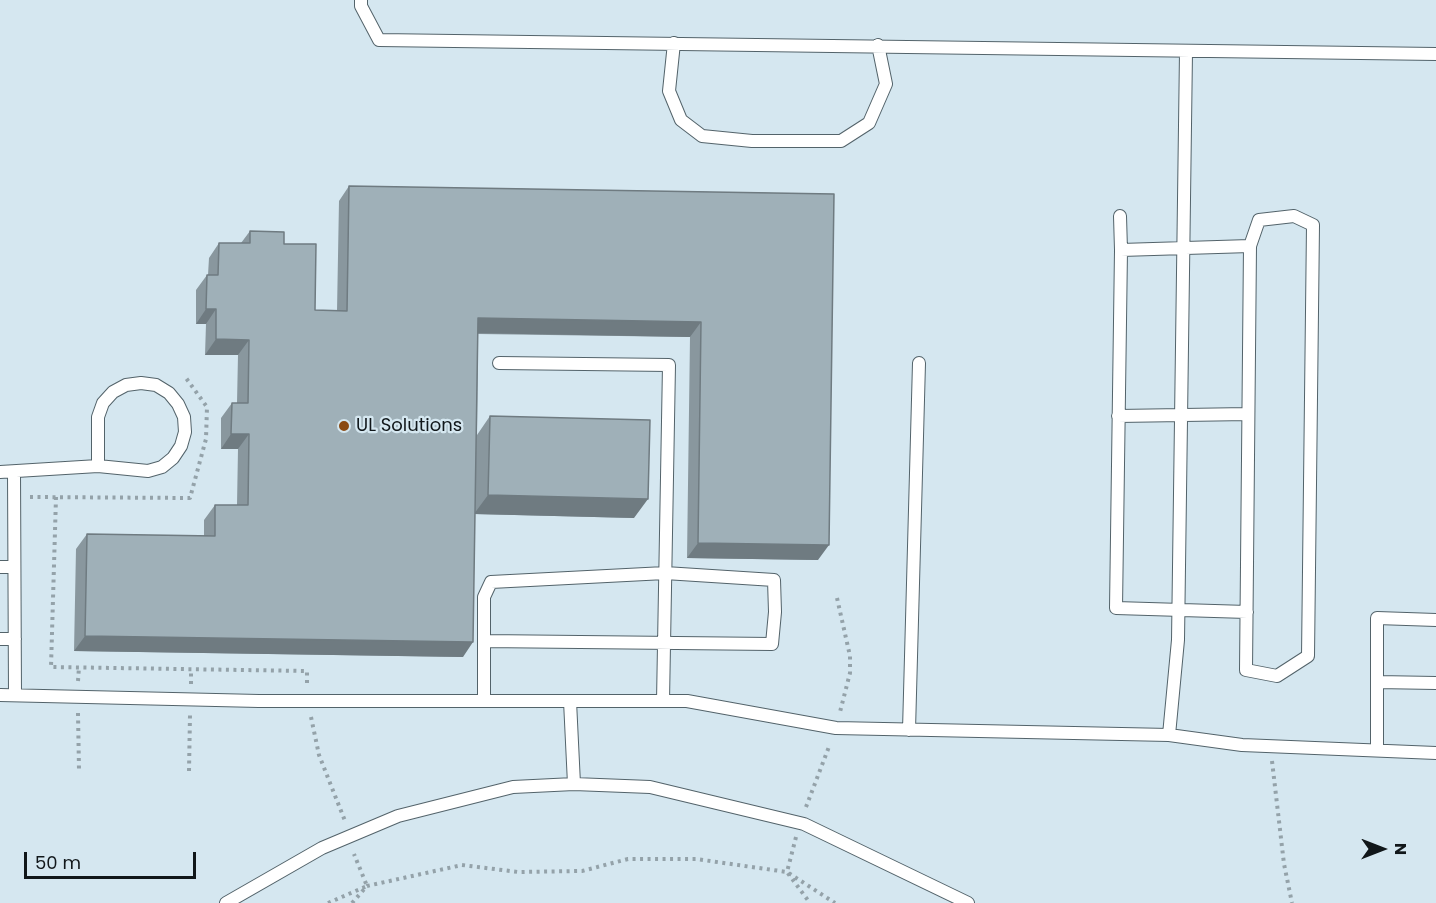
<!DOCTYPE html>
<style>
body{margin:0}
#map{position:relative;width:1436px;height:903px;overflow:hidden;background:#d5e7f0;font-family:Poppins,sans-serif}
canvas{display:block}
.north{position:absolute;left:1352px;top:819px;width:60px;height:60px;-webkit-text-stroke:4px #d5e7f0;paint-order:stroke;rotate:90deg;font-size:16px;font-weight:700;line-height:24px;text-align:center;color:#11171a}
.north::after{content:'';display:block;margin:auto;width:21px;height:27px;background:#11171a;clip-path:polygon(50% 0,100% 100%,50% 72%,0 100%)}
.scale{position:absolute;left:24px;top:852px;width:172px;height:27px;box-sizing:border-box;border:3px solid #11171a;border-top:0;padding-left:8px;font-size:18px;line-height:21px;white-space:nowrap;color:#11171a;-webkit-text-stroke:4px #d5e7f0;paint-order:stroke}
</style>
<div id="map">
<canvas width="1436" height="903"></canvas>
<div class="north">N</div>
<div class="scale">50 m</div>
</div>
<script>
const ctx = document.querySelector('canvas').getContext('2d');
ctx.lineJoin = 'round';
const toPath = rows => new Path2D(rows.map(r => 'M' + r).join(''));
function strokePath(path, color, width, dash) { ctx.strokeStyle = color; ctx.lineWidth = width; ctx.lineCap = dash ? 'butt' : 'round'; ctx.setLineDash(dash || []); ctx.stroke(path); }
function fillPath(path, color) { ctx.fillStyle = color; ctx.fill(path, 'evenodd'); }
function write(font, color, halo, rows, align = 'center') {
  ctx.font = font + ' Poppins,sans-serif'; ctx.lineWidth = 4.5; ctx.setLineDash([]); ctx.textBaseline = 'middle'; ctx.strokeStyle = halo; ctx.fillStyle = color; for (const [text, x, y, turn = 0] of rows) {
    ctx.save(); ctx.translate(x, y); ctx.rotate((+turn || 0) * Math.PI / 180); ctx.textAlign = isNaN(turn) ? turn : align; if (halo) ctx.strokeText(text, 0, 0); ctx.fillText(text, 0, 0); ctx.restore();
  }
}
const service = toPath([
 [361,0,361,6,379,40,1436,54],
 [674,43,669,91,681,120,702,136,752,141,841,141,869,123,886,84,878,45],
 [1120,216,1121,250,1250,246],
 [1294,216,1313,225,1308,656,1277,676,1246,670,1250,246,1259,220,1294,216],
 [1121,250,1116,608,1247,612],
 [499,363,669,365,663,701],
 [141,383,156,385,169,393,178,404,184,417,185,432,181,446,173,458,162,467,148,471,98,466,98,417,103,403,113,392,126,385,141,383],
 [1118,416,1248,414],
 [0,472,98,466],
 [14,472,15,695],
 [0,567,14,567],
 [0,639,15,639],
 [1377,682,1436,683],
 [0,695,259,701,687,701,836,728,1169,735,1242,745,1436,753],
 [483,701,484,696,484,597,491,582,665,573,774,580,775,612,772,644,484,641],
 [570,701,574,784],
 [909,730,919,363],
 [1169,735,1178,640,1186,52],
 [1377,750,1377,618,1436,620],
 [226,903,322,848,398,816,513,787,574,784,650,787,804,824,968,903]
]);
strokePath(service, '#53636a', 14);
strokePath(toPath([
 [30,497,190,498,206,439,207,407,186,378],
 [56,497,51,667,307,671,307,686],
 [837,598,850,656,850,673,840,712],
 [78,681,79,667],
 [191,684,191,669],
 [78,713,79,770],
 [311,717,319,755,345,821],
 [1272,761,1284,864,1292,903],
 [189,771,190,715],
 [806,807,830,744],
 [796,837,787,872,810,903],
 [328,903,367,886,354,854],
 [352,903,367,886,462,865,518,872,582,871,628,859,696,859,787,872,835,903]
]), '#94a2a9', 4, [3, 4.5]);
strokePath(service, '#fff', 12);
fillPath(toPath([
 [349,186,834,194,818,560,687,558,690,337,478,334,477,435,490,416,634,518,475,514,463,657,74,651,76,549,87,534,204,536,204,520,215,505,237,505,238,449,221,449,221,418,232,403,237,403,238,355,205,355,206,324,196,324,196,290,207,275,208,275,209,258,219,243,241,243,250,231,284,244,315,310,337,311,339,201]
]), '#89979e');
fillPath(toPath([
 [206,309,216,309,206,324,196,324],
 [478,318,701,322,690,337,468,333],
 [216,339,249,340,238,355,205,355],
 [231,434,249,434,238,449,221,449],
 [488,495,648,499,634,518,474,514],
 [698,543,829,545,818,560,687,558],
 [85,636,473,642,463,657,74,651]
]), '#6f7b81');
const building = toPath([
 [349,186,834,194,829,545,698,543,701,322,478,318,473,642,85,636,87,534,215,536,215,505,248,505,249,434,231,434,232,403,248,403,249,340,216,339,216,309,206,309,207,275,218,275,219,243,250,243,250,231,284,232,284,244,316,244,315,310,347,311,349,186],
 [490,416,650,420,648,499,488,495,490,416]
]);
fillPath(building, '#9fb0b8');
strokePath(building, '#6f7b81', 1.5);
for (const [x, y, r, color] of [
 [344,426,6,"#8a4a13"]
]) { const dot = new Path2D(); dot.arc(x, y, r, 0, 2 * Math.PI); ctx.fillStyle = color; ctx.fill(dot); strokePath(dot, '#d5e7f0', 2); }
write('18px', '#11171a', '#d5e7f0', [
 ["UL Solutions",356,426]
], 'left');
</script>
